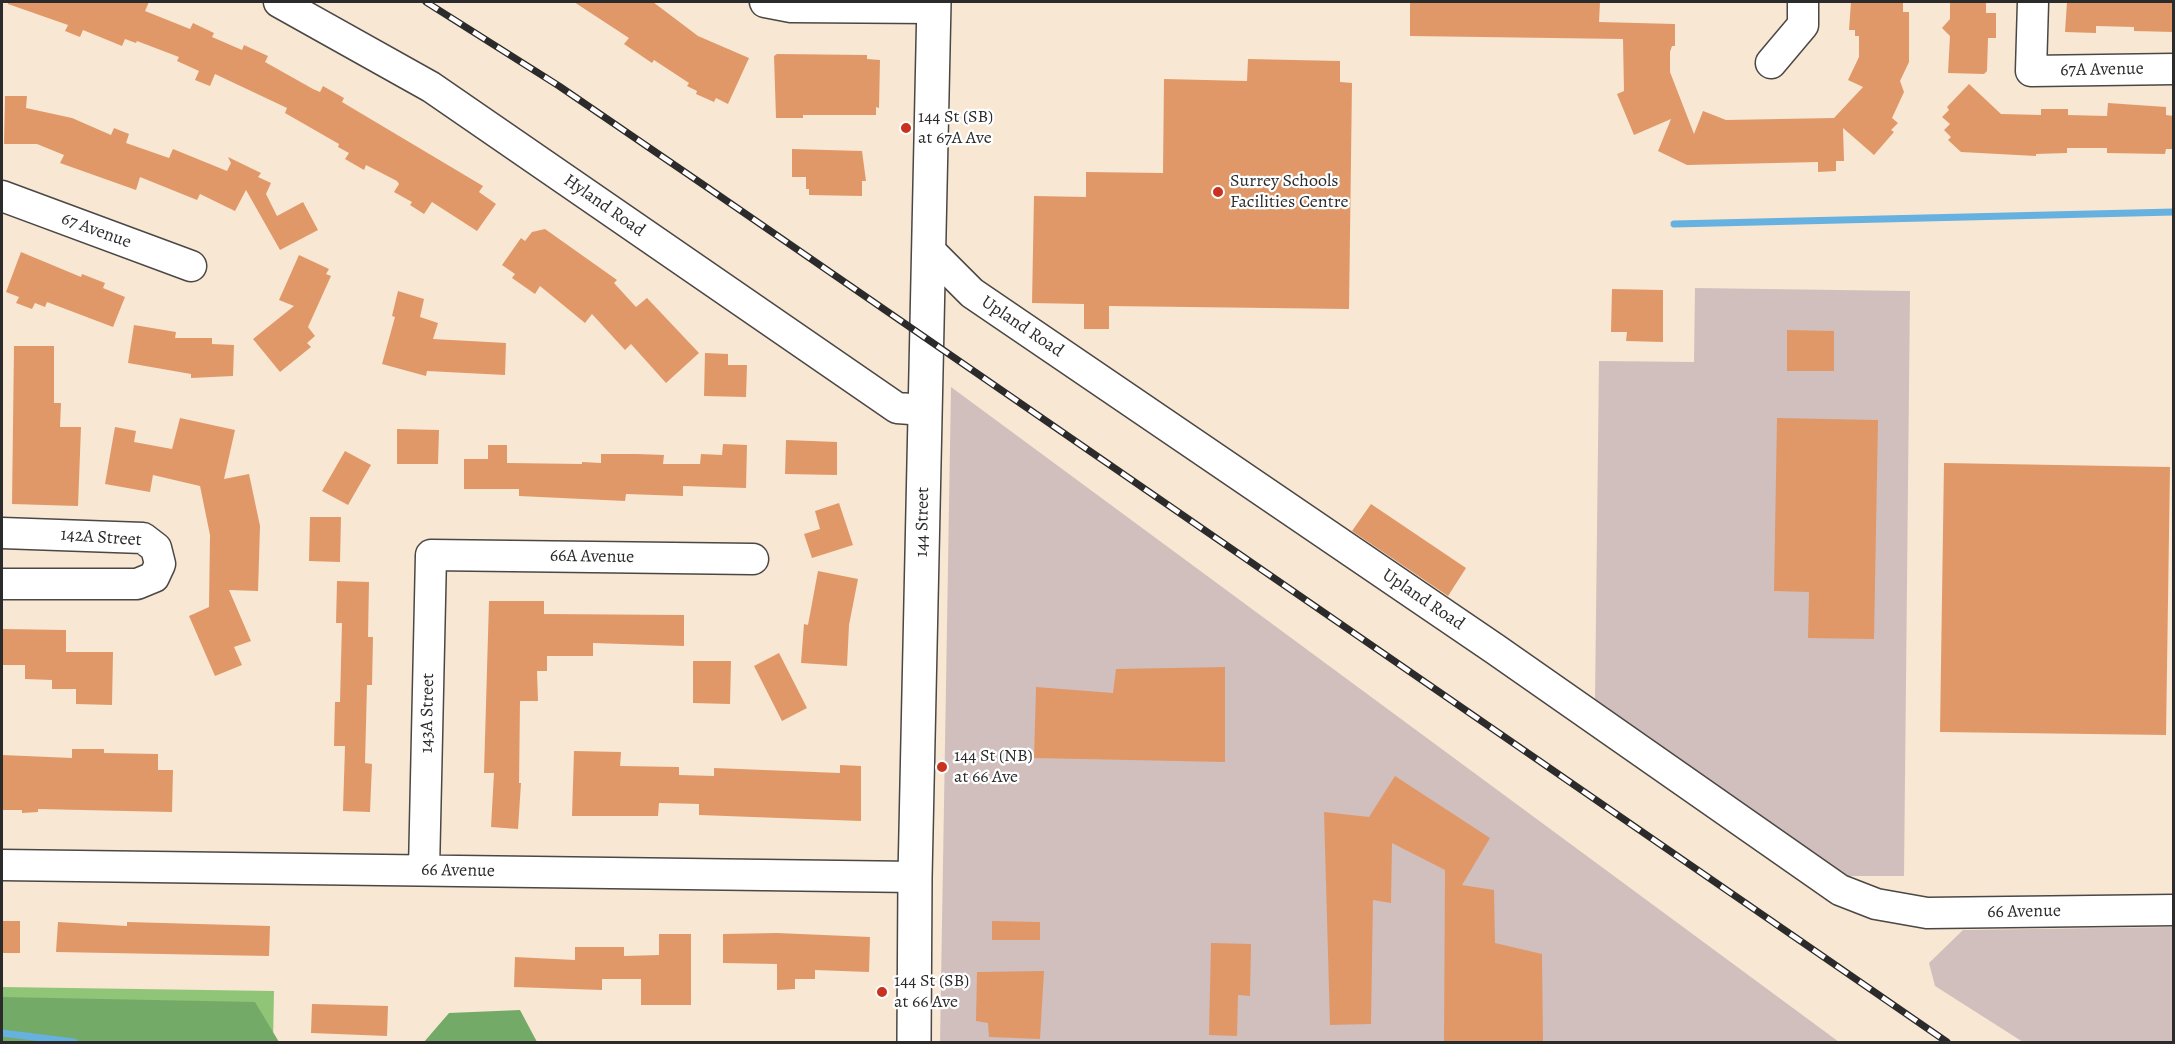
<!DOCTYPE html>
<style>
body{margin:0}
#map{position:relative;width:2175px;height:1044px;overflow:hidden;background:#f8e7d3;font-family:Alegreya,serif}
canvas{display:block}
.frame{position:absolute;inset:0;border:3px solid #2b2b2b;pointer-events:none}
</style>
<div id="map">
<canvas width="2175" height="1044"></canvas>
<div class="frame"></div>
</div>
<script>
const ctx = document.querySelector('canvas').getContext('2d');
ctx.lineJoin = 'round';
function fillPath(path, color) { ctx.fillStyle = color; ctx.fill(path, 'evenodd'); }
const toPath = rows => new Path2D(rows.map(r => 'M' + r).join(''));
function strokePath(path, color, width, dash) { ctx.strokeStyle = color; ctx.lineWidth = width; ctx.lineCap = dash ? 'butt' : 'round'; ctx.setLineDash(dash || []); ctx.stroke(path); }
function write(font, color, halo, rows, align = 'center') {
  ctx.font = font + ' Alegreya,serif'; ctx.lineWidth = 4.5; ctx.setLineDash([]); ctx.textBaseline = 'middle'; ctx.strokeStyle = halo; ctx.fillStyle = color; for (const [text, x, y, turn = 0] of rows) {
    ctx.save(); ctx.translate(x, y); ctx.rotate((+turn || 0) * Math.PI / 180); ctx.textAlign = isNaN(turn) ? turn : align; if (halo) ctx.strokeText(text, 0, 0); ctx.fillText(text, 0, 0); ctx.restore();
  }
}
fillPath(toPath([
 [1695,288,1910,291,1904,876,1846,876,1595,700,1599,361,1694,362],
 [951,387,1839,1042,940,1042],
 [2173,927,2173,1042,2023,1042,1935,986,1929,963,1963,930]
]), '#d1bfbd');
fillPath(toPath([
 [2,987,274,991,273,1042,2,1042]
]), '#90c577');
fillPath(toPath([
 [2,997,255,1002,279,1042,2,1042],
 [520,1010,537,1042,424,1042,449,1013]
]), '#74aa68');
strokePath(toPath([
 [1674,224,2174,212],
 [2,1033,74,1042]
]), '#66b1df', 7);
fillPath(toPath([
 [8,2,149,2,145,11,190,29,193,23,214,33,212,37,242,50,244,45,268,56,265,62,313,89,320,92,323,86,344,98,342,102,483,186,479,192,496,204,477,231,432,202,424,214,410,205,412,202,394,192,399,184,397,181,366,165,364,170,345,159,349,153,338,147,339,144,285,113,287,108,215,74,210,86,195,80,199,71,177,61,179,57,137,41,136,43,125,39,122,46,83,30,80,37,65,31,68,25,8,4],
 [574,2,653,2,698,36,749,58,728,104,716,98,714,102,696,94,697,91,687,86,689,83,654,60,652,63,624,44,629,38],
 [1410,2,1600,2,1599,22,1675,24,1675,46,1672,46,1670,52,1670,72,1694,134,1703,111,1726,120,1834,118,1863,87,1848,80,1859,57,1859,36,1855,36,1855,30,1849,30,1851,2,1903,2,1903,12,1909,12,1909,62,1900,81,1904,92,1892,118,1898,123,1891,130,1894,132,1874,155,1843,128,1844,161,1836,161,1836,171,1818,172,1818,162,1687,165,1658,151,1671,119,1634,135,1617,94,1624,91,1623,39,1410,36],
 [1950,2,1986,2,1986,13,1996,13,1996,38,1988,38,1987,71,1984,74,1948,73,1950,36,1942,28,1950,19],
 [2067,2,2174,2,2174,32,2134,31,2134,27,2096,26,2096,33,2065,32],
 [777,54,867,55,867,59,880,60,879,108,876,107,876,115,803,115,803,118,776,118,774,56],
 [1248,59,1340,61,1340,82,1352,83,1349,309,1109,306,1109,329,1084,329,1084,304,1032,303,1034,196,1086,197,1086,172,1163,173,1164,79,1247,81],
 [1969,84,2001,114,2041,115,2041,109,2068,109,2068,115,2107,116,2108,103,2166,107,2166,115,2174,116,2174,149,2166,149,2165,154,2107,153,2107,148,2067,148,2067,153,2036,154,2036,156,1961,152,1948,140,1951,137,1944,130,1950,124,1942,117,1949,110,1947,107],
 [5,96,27,96,26,108,72,118,111,135,114,128,129,134,126,143,169,158,173,149,227,171,231,163,228,157,261,173,258,177,271,183,266,194,277,216,303,202,318,230,280,250,246,190,235,211,200,194,197,200,140,177,136,190,60,163,64,155,37,144,4,144],
 [792,149,862,151,866,181,862,181,862,196,809,195,809,189,806,189,806,177,792,177],
 [545,229,617,280,614,283,636,307,647,298,699,353,666,383,631,344,625,350,592,314,585,323,540,286,535,294,512,278,515,274,502,265,521,238,525,241,532,232],
 [21,252,81,277,82,274,105,283,103,288,125,297,113,327,47,302,45,307,35,303,32,309,16,303,19,297,6,292],
 [299,255,329,269,326,274,331,276,308,327,315,336,307,343,311,347,280,372,253,339,294,306,279,300],
 [1612,289,1663,290,1663,342,1626,341,1627,332,1611,332],
 [398,291,424,299,420,317,438,323,433,339,506,343,505,375,427,371,426,376,382,364,395,317,392,316],
 [134,325,176,332,175,338,212,338,212,344,234,345,233,376,191,378,191,374,128,363],
 [1787,330,1834,331,1834,371,1787,371],
 [14,346,54,346,54,403,61,403,60,427,81,427,78,506,12,504],
 [705,353,728,354,728,365,747,365,746,397,704,396],
 [180,418,235,430,224,479,249,474,260,526,258,591,229,590,251,641,234,647,242,665,215,676,189,616,209,607,210,535,200,486,153,475,150,492,105,484,115,427,136,431,134,442,172,449],
 [1777,418,1878,420,1874,639,1808,638,1809,592,1774,591],
 [397,429,439,430,438,464,397,464],
 [786,440,837,442,837,475,785,474],
 [723,444,747,445,746,488,683,486,683,496,626,494,625,501,519,496,519,489,464,489,464,459,488,459,488,445,507,445,507,463,582,464,582,462,601,463,601,454,637,454,664,455,663,464,700,464,701,454,722,455],
 [345,451,371,465,348,505,322,491],
 [1944,463,2170,467,2166,735,1940,732],
 [839,503,853,545,812,558,804,534,820,529,815,511],
 [1371,504,1466,568,1448,596,1352,531],
 [310,517,341,517,340,562,309,561],
 [818,571,858,579,849,625,847,666,801,663,804,624,808,625],
 [337,581,369,582,368,637,373,637,372,685,367,685,365,763,372,764,370,812,343,811,345,746,334,746,335,702,340,702,342,623,336,623],
 [489,601,544,601,544,614,684,615,684,646,593,643,593,656,547,656,547,671,537,671,538,701,520,701,519,783,521,783,518,829,491,827,494,773,484,773],
 [2,629,66,630,66,652,113,652,112,705,76,704,76,689,52,689,52,680,25,679,25,665,2,665],
 [779,653,807,708,782,721,754,666],
 [693,661,731,661,730,704,693,703],
 [1225,667,1225,762,1034,758,1036,687,1113,693,1116,669],
 [72,749,104,749,104,753,158,754,158,770,173,770,172,812,38,809,38,812,22,813,22,810,2,810,2,755,72,758],
 [574,751,621,752,620,766,679,767,679,775,714,776,714,768,840,773,840,765,861,766,861,821,699,815,699,804,659,803,658,816,572,816],
 [1395,776,1490,838,1462,885,1494,890,1495,943,1542,954,1543,1042,1444,1042,1445,870,1392,843,1391,903,1373,900,1371,1024,1330,1025,1324,812,1369,817],
 [2,921,20,921,20,953,2,953],
 [992,921,1040,922,1040,940,992,940],
 [58,922,127,926,127,922,270,926,269,956,56,952],
 [777,933,870,937,869,972,815,970,815,979,795,979,795,989,777,990,777,964,723,963,723,934],
 [659,934,691,934,691,1005,641,1005,641,979,602,979,602,990,514,987,515,957,575,960,575,947,624,947,624,956,659,955],
 [1211,943,1251,944,1250,996,1238,995,1237,1036,1209,1035],
 [1044,971,1040,1039,989,1037,988,1023,976,1021,977,972],
 [312,1004,388,1006,387,1036,311,1033]
]), '#e19868');
const minor = toPath([
 [279,2,431,87,897,408,925,410],
 [765,2,791,7,934,8],
 [2033,2,2031,71,2174,69],
 [1771,63,1803,25,1803,2],
 [2,196,191,266],
 [928,249,972,293,1495,649,1840,890,1876,904,1927,913,2174,910],
 [2,533,143,538,156,548,160,564,154,577,137,584,2,584],
 [2,865,915,877],
 [424,870,431,555,753,559]
]);
const major = toPath([
 [914,1042,915,877,934,2]
]);
strokePath(minor, '#4a4744', 33);
strokePath(major, '#4a4744', 36);
strokePath(minor, '#fff', 30);
strokePath(major, '#fff', 33);
const rail = toPath([
 [426,2,559,86,711,190,1947,1042]
]);
strokePath(rail, '#2b2b2b', 7);
strokePath(rail, '#fff', 4.5, [14]);
for (const [x, y, r, color] of [
 [906,128,6,"#c8321e"],
 [1218,192,6,"#c8321e"],
 [942,767,6,"#c8321e"],
 [882,992,6,"#c8321e"]
]) { const dot = new Path2D(); dot.arc(x, y, r, 0, 2 * Math.PI); ctx.fillStyle = color; ctx.fill(dot); strokePath(dot, '#fff', 2); }
write('18px', '#2b2b2b', '#fff', [
 ["67A Avenue",2102,70,-1],
 ["Hyland Road",604,206,35],
 ["67 Avenue",96,231,20],
 ["Upland Road",1022,327,34],
 ["144 Street",923,522,-89],
 ["142A Street",101,538,4],
 ["66A Avenue",592,557,1],
 ["Upland Road",1423,600,34],
 ["143A Street",428,713,-89],
 ["66 Avenue",458,871,1],
 ["66 Avenue",2024,912,-1]
]);
write('18px', '#2b2b2b', '#fff', [
 ["144 St (SB)",918,118],
 ["at 67A Ave",918,139],
 ["Surrey Schools",1230,182],
 ["Facilities Centre",1230,203],
 ["144 St (NB)",954,757],
 ["at 66 Ave",954,778],
 ["144 St (SB)",894,982],
 ["at 66 Ave",894,1003]
], 'left');
</script>
